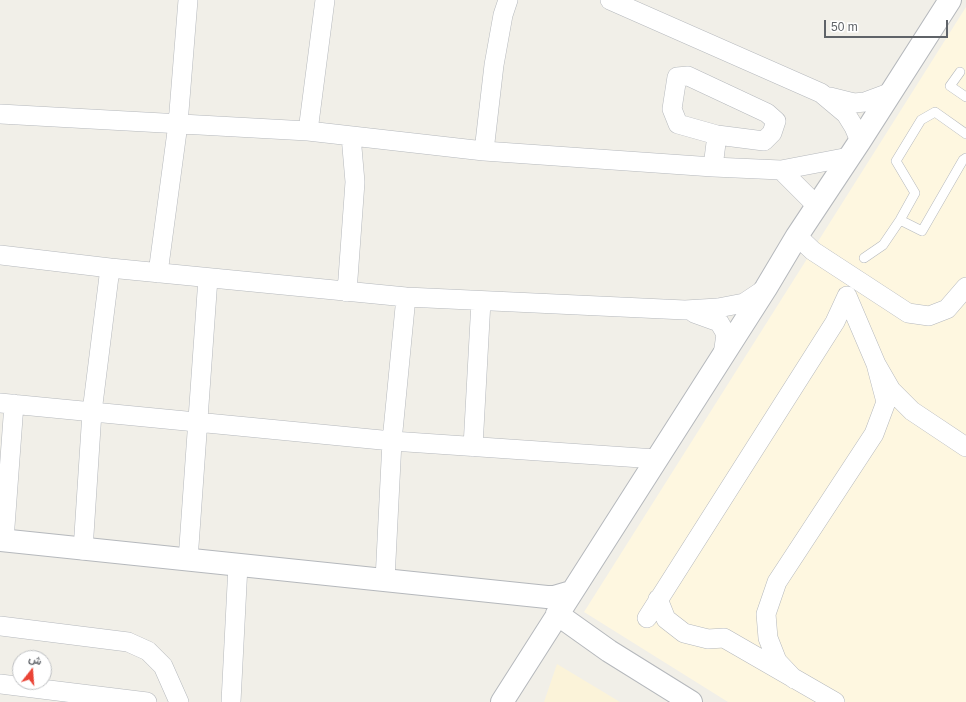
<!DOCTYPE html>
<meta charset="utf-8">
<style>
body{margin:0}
#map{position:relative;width:966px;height:702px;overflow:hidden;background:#f1efe8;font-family:Arial,Vazirmatn,sans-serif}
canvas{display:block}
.north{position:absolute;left:12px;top:650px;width:40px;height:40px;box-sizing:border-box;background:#fff;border:1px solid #bfc1c3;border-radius:50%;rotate:17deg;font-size:11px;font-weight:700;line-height:16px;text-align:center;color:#5f6368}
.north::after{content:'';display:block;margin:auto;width:14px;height:18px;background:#ea4335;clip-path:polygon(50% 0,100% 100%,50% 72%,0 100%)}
.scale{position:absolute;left:824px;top:20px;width:124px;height:18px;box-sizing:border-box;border:2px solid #5f6368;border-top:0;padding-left:5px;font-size:12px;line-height:14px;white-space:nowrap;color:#5f6368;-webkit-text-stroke:3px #fff;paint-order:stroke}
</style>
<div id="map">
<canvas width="966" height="702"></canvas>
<div class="north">ش</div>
<div class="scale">50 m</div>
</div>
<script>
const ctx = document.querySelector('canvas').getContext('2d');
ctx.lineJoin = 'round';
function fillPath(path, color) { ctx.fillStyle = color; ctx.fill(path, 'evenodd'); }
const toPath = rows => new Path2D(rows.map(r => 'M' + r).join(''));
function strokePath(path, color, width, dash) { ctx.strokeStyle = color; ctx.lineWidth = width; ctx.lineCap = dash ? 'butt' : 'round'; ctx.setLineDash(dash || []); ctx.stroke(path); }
fillPath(toPath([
 [966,7,966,702,728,702,584,612]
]), '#fef7e0');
fillPath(toPath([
 [557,664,620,702,544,702]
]), '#fbf3d9');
const service = toPath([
 [960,72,950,86,966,97],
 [900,220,922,231,963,160,966,158],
 [864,258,883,245,900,220,915,193,896,161,921,120,935,112,966,134]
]);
const minor = toPath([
 [610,0,821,93,846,114,854,127,860,141],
 [830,97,854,103,865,102,892,92],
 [0,114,308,131,325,0],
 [308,131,484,151,713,167,781,170,849,157],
 [484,151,494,65,503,15,508,0],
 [713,167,717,135,764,141,772,133,776,121,767,113,688,76,677,77,672,109,678,124,717,135],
 [781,170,817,206],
 [797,236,813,251,908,313,929,316,947,309,966,287],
 [0,255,110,268,406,297,685,310,718,308,744,303,765,289],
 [158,273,178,124,188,0],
 [347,292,355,182,351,136],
 [694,313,719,322,726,334,723,355],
 [0,403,392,441,656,459],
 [473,447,481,301],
 [4,540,14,404],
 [83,550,92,412,110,268],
 [188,560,208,278],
 [385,580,392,441,406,297],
 [658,599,666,619,684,633,708,639,724,638,835,702],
 [647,618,835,322,847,296,876,364],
 [0,626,128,642,148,651,163,666,179,702],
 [794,679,777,661,768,638,766,614,777,582,874,434,886,402,876,364,891,390,912,411,966,447],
 [0,684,147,702],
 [231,702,238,565]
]);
const tertiary = toPath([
 [0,540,547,597,554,597,571,592],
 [557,614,609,651,691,702],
 [502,702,766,288,797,236,860,141,950,0]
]);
strokePath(service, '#b5b8bc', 10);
strokePath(minor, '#b5b8bc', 20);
strokePath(tertiary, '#b5b8bc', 24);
strokePath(service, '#fff', 9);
strokePath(minor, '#fff', 19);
strokePath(tertiary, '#fff', 22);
</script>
